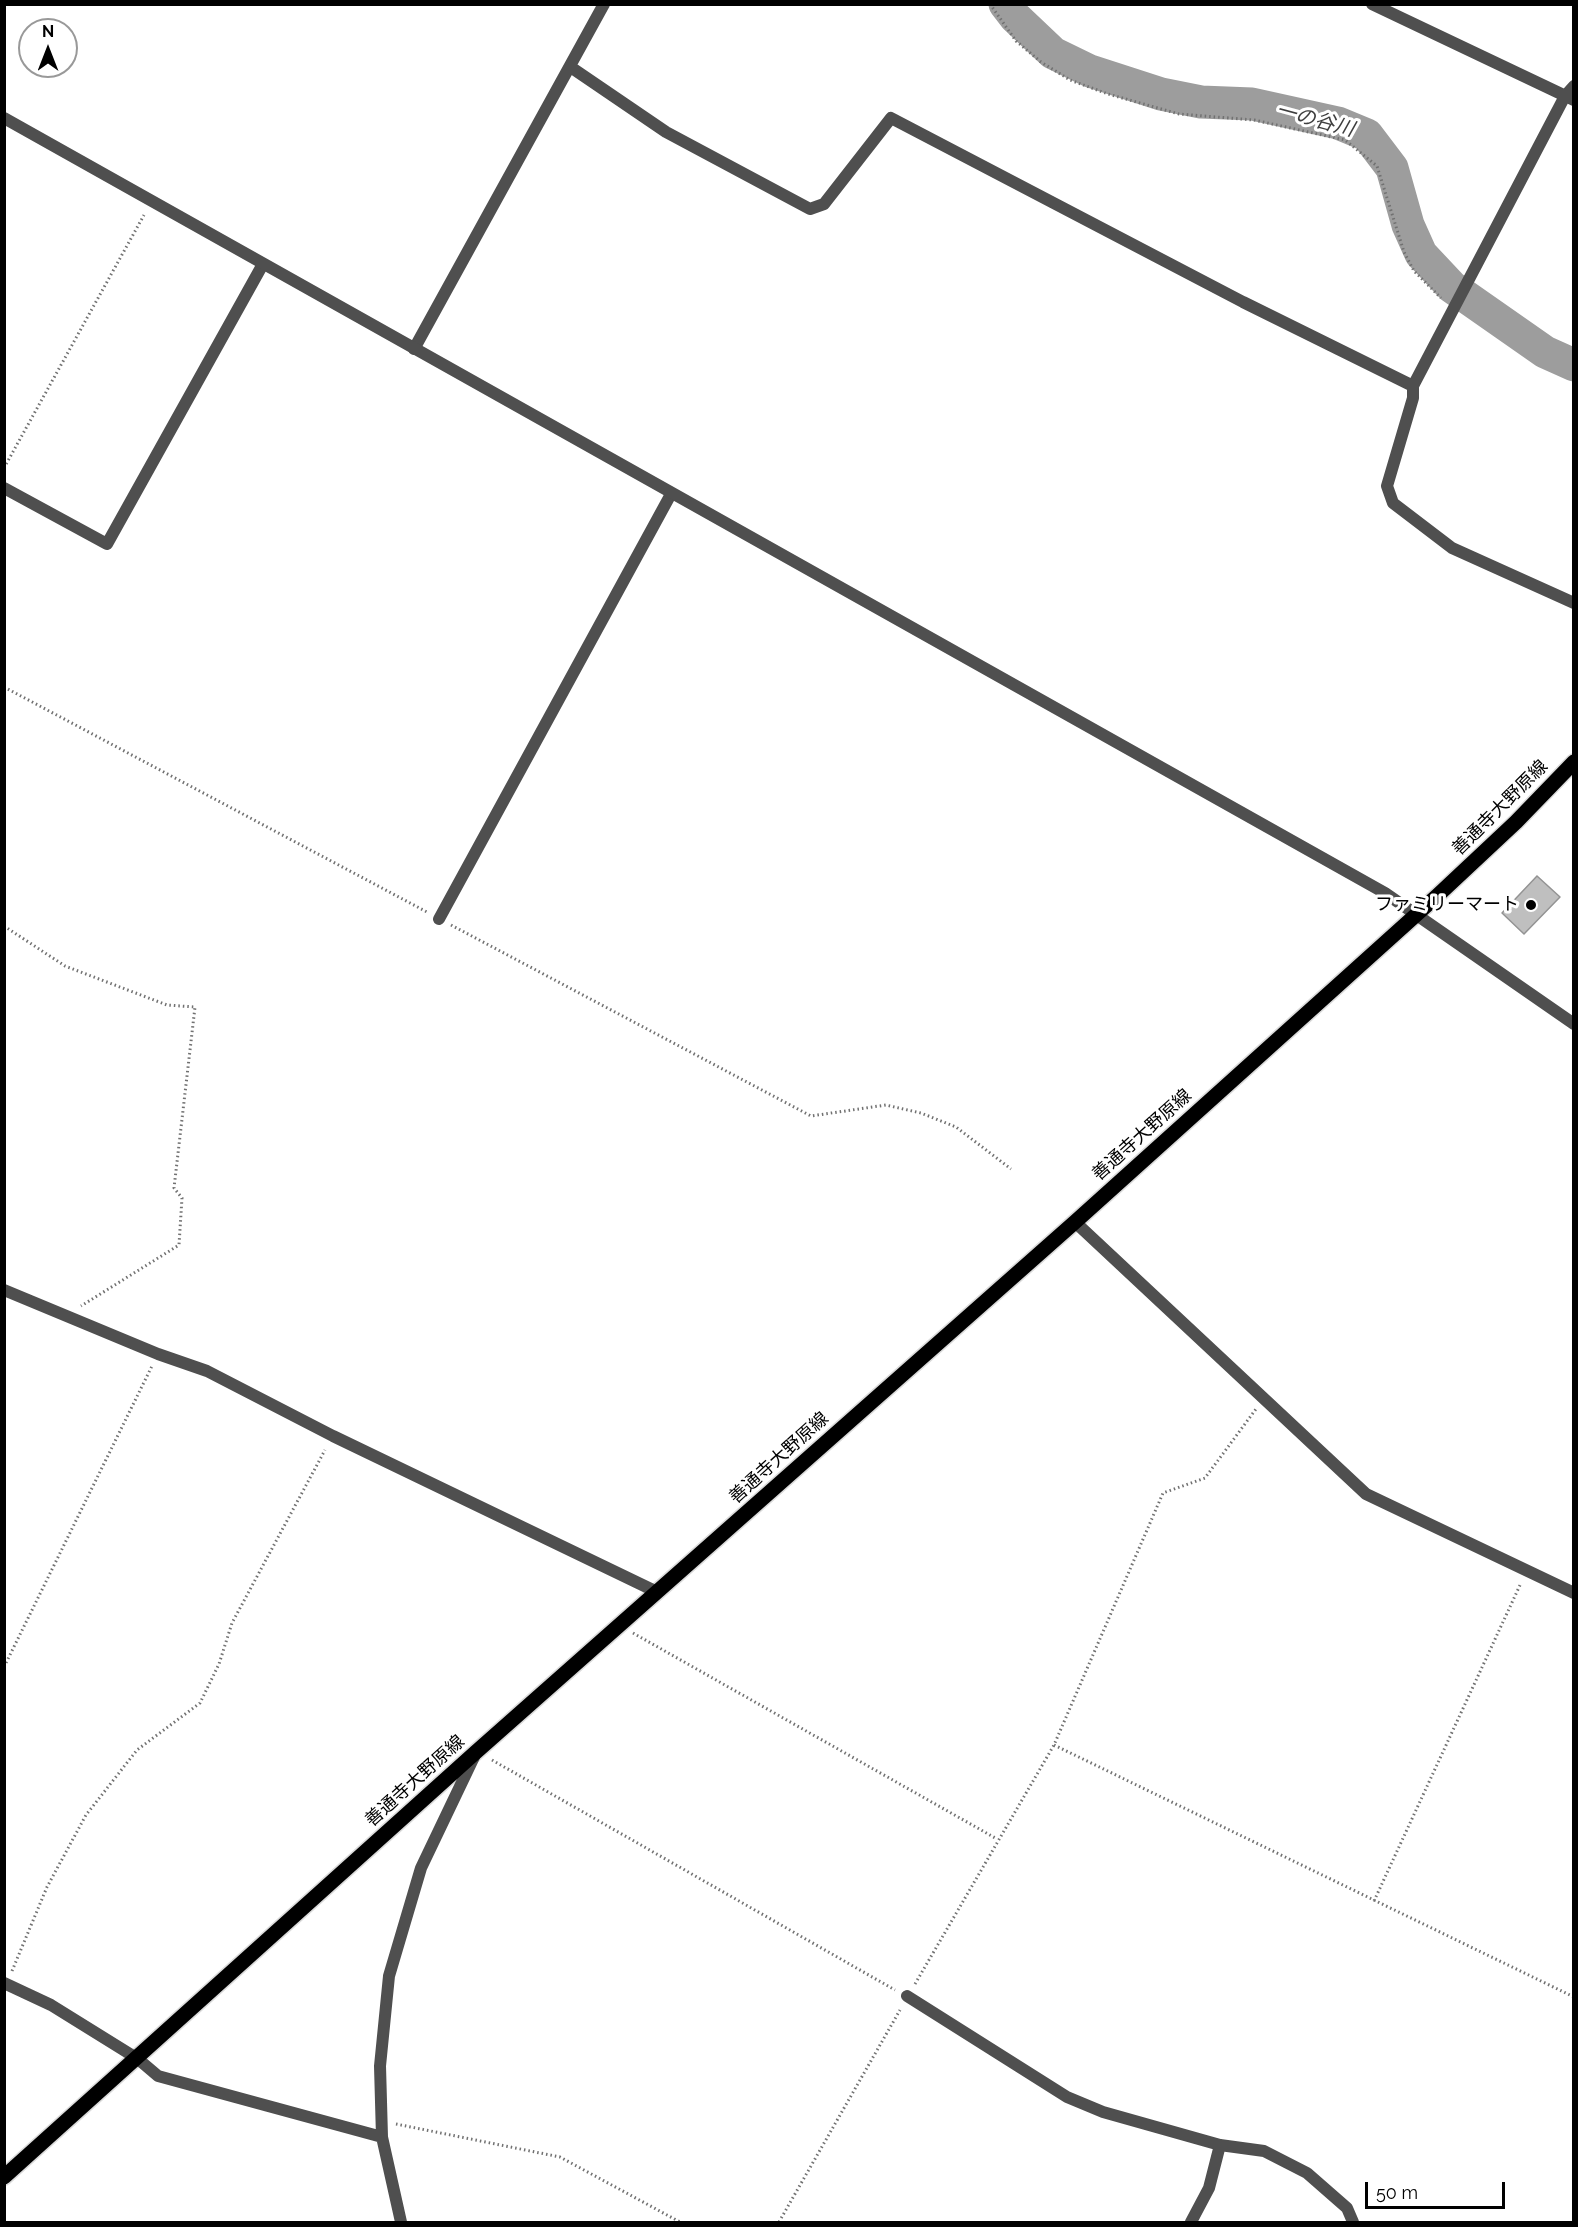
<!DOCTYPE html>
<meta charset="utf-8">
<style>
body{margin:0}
#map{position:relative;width:1578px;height:2227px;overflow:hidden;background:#fff;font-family:Raleway,sans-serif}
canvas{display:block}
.frame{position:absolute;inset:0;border:6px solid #000;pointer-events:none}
.north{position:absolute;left:18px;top:18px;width:60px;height:60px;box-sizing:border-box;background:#fff;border:2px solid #999;border-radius:50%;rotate:0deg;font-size:16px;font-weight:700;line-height:24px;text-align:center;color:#000}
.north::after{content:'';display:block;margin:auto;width:21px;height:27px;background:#000;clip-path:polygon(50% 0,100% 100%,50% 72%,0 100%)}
.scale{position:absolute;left:1365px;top:2182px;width:140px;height:27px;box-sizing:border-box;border:3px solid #000;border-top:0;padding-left:8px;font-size:18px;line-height:21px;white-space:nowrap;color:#000;-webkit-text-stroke:4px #fff;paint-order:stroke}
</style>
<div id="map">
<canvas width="1578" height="2227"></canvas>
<div class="frame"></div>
<div class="north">N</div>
<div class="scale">50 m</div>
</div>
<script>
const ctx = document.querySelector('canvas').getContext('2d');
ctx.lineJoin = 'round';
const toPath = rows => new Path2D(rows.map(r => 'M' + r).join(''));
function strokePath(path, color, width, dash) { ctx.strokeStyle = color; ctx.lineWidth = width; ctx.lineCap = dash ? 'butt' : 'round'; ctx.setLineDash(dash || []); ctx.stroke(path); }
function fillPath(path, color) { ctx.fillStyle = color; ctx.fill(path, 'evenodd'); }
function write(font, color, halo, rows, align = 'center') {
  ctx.font = font + ' Raleway,"Noto Sans JP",sans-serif'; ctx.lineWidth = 6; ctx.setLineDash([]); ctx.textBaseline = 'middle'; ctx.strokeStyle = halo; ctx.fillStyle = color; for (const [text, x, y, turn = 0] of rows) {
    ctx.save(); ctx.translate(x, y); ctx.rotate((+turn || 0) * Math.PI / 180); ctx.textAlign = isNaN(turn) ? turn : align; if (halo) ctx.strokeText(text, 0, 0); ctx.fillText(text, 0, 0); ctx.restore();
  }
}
strokePath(toPath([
 [1005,4,1015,17,1053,53,1090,71,1161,94,1201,102,1252,104,1338,123,1367,135,1392,168,1408,225,1421,254,1452,287,1545,352,1574,365]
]), '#9d9d9d', 33);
const building = toPath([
 [1537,876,1560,897,1524,934,1502,913,1537,876]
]);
fillPath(building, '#bfbfbf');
strokePath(building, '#939393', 1.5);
const primary = toPath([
 [4,2177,476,1752,1075,1222,1437,896,1516,822,1574,762]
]);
strokePath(primary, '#dbdbdb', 18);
strokePath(toPath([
 [990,4,1016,41,1041,62,1070,80,1108,94,1179,114,1254,120,1345,140,1377,166,1404,252,1414,271,1441,298],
 [4,468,144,215],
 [4,687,427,912],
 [451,925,811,1116,886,1105,921,1113,956,1127,1011,1169],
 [4,926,65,966,167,1005,195,1007,174,1188,182,1198,179,1245,81,1306],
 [633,1633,997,1839],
 [4,1667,152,1366],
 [1054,1745,1574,1997],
 [492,1760,895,1990],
 [1374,1901,1521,1583],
 [12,1971,47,1887,86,1815,137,1750,200,1703,219,1664,232,1623,325,1450],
 [915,1984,1054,1745,1163,1493,1205,1478,1256,1409],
 [396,2124,560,2157,680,2222],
 [779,2222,900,2010]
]), '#717171', 3, [1.5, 3]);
strokePath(toPath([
 [1372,4,1574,100],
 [572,68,666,132,810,209,824,204,891,118,1243,302,1413,386],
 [1574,86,1565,96,1413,386,1413,398,1387,486,1393,503,1452,548,1574,603],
 [414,349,604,4],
 [4,488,107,544,263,264],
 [439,919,671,494],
 [1075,1222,1366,1494,1574,1593],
 [4,1290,158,1354,207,1371,333,1436,657,1592],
 [4,1983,51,2005,138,2059,158,2076,382,2137],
 [907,1996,1067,2097,1103,2112,1220,2145,1264,2151,1307,2173,1347,2208,1353,2222],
 [401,2222,382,2137,380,2066,389,1976,421,1868,474,1757],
 [1191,2222,1209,2188,1220,2145]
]), '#4f4f4f', 12);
strokePath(toPath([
 [4,118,1385,893,1574,1024]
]), '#4f4f4f', 12);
strokePath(primary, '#000', 15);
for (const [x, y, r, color] of [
 [1531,905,6,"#000"]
]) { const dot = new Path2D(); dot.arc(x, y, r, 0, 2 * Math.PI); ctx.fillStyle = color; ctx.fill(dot); strokePath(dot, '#fff', 2); }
write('18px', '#000', '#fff', [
 ["善通寺大野原線",1500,808,-45],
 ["善通寺大野原線",1142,1135,-42],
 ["善通寺大野原線",779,1458,-42],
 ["善通寺大野原線",415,1781,-42]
]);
write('18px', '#000', '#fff', [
 ["ファミリーマート",1519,905]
], 'right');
write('italic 20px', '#3e3e3e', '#fff', [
 ["一の谷川",1315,120,15]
]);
</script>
